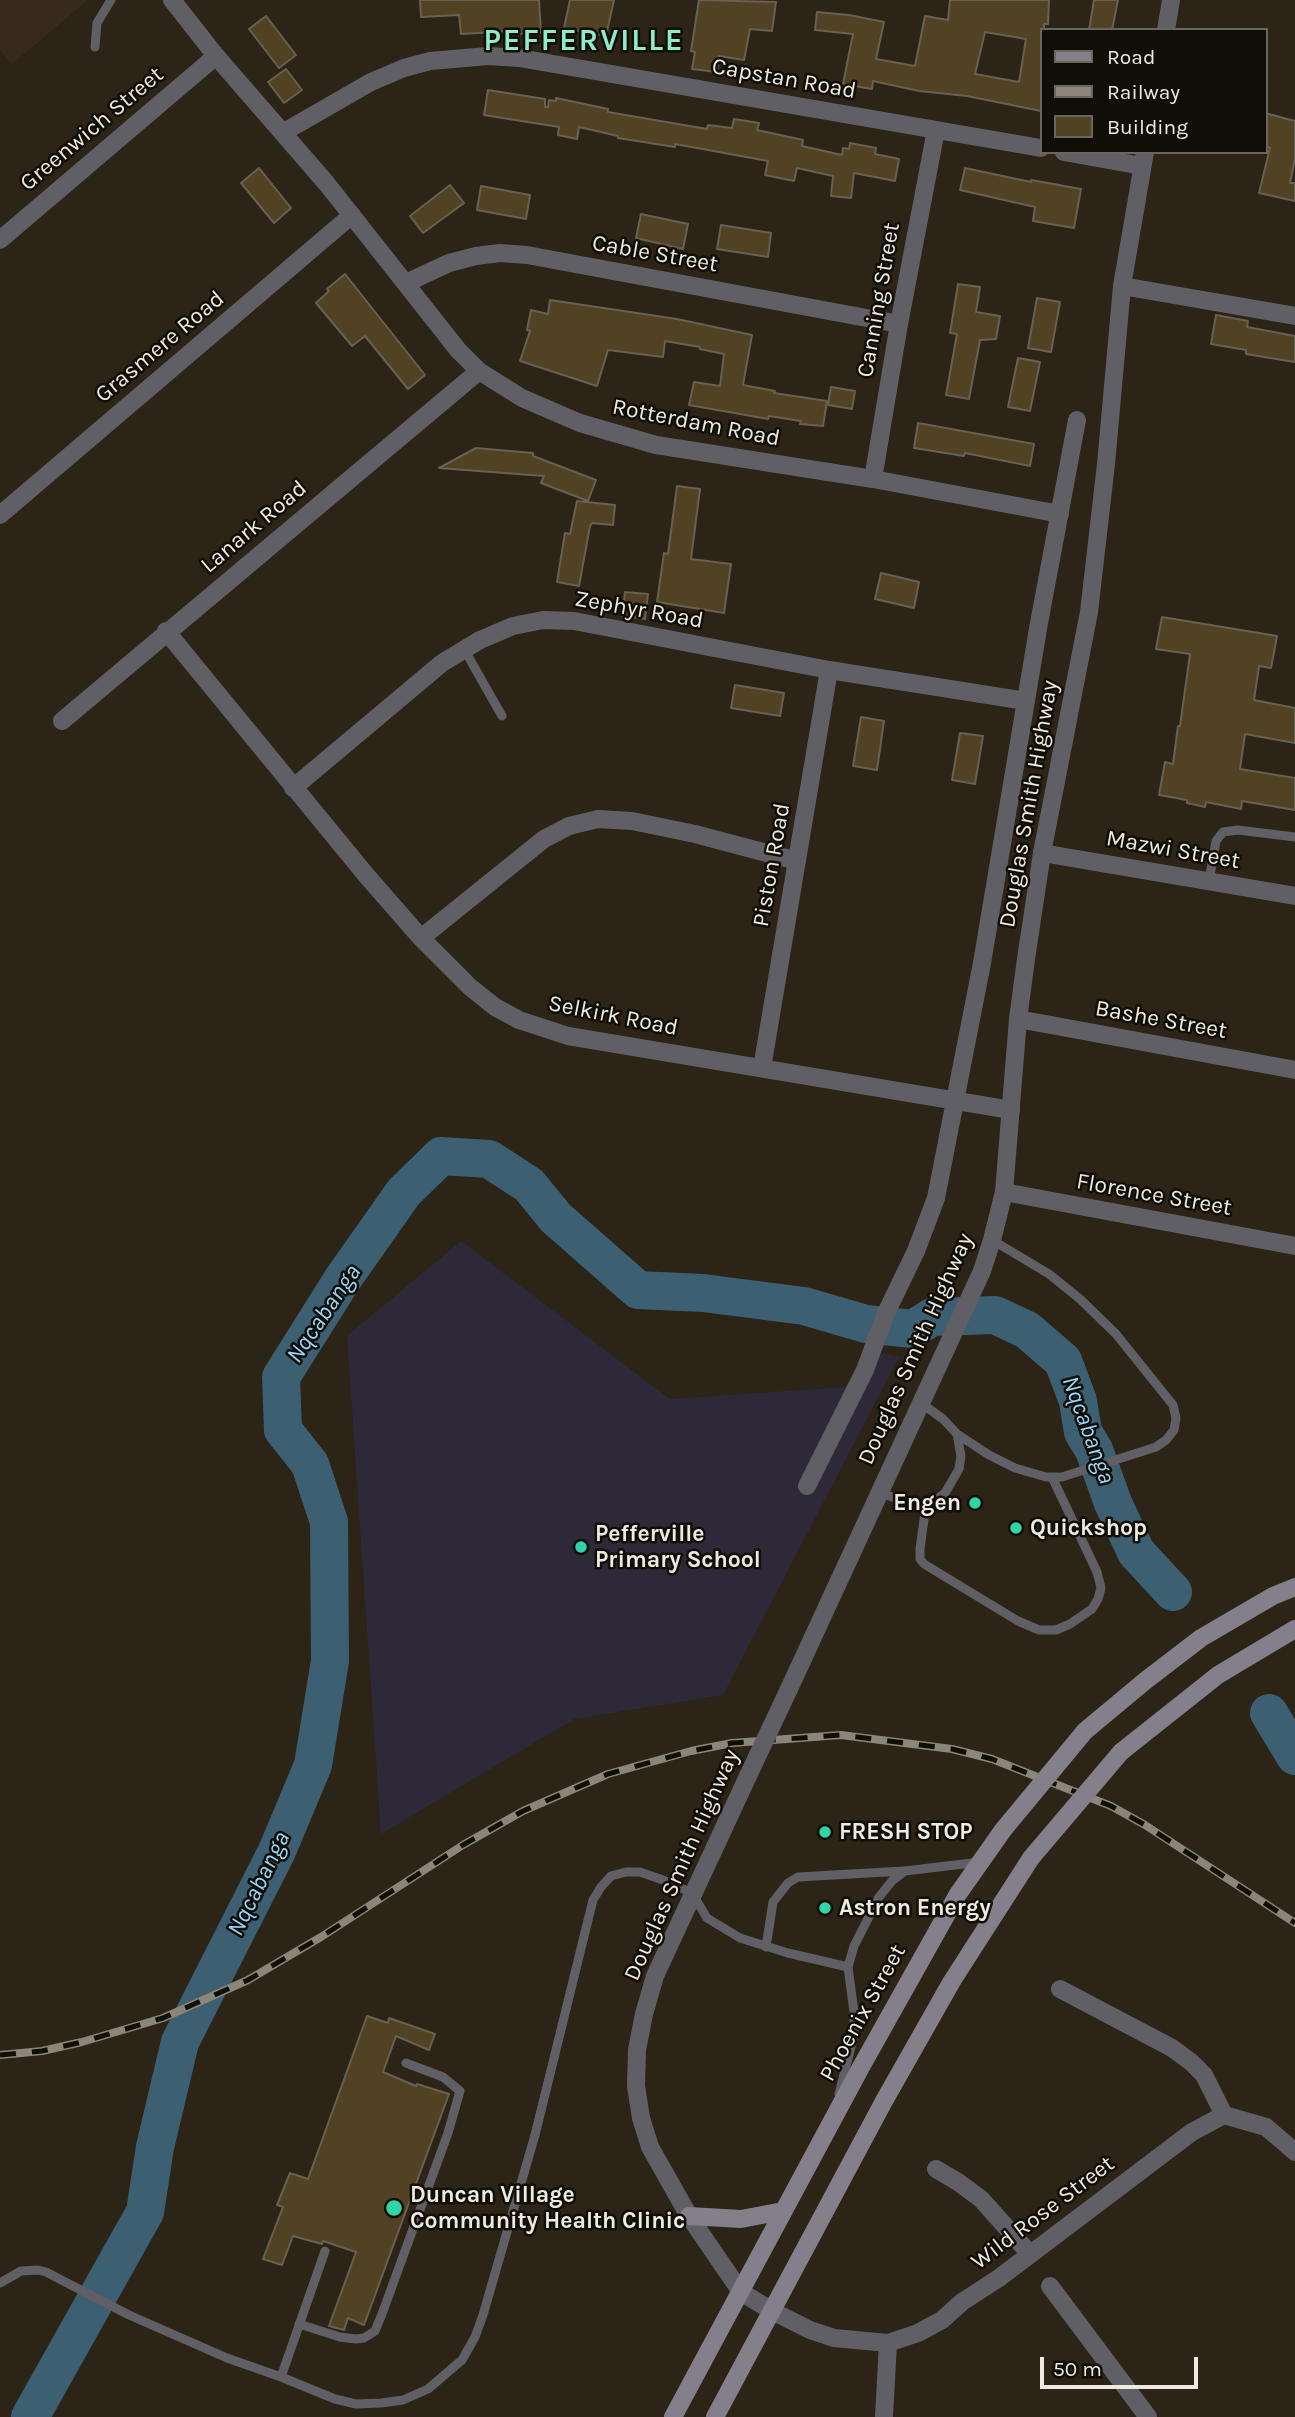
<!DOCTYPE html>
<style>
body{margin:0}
#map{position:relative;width:1295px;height:2417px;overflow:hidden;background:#2c2416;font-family:Karla,sans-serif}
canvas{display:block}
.legend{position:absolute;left:1040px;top:28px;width:228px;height:126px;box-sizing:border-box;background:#110e08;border:2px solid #6a665f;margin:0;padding:9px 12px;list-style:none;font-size:21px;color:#efeae1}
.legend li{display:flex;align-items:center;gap:14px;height:35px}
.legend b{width:35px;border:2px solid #6a665f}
.scale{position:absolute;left:1040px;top:2357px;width:158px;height:32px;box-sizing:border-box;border:4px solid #efeae1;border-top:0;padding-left:9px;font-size:21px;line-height:24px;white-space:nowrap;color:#efeae1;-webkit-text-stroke:5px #110e08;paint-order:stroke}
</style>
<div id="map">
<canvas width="1295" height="2417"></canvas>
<ul class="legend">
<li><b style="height:9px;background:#837f8b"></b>Road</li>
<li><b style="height:9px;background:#8c857a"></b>Railway</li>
<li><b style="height:19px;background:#524224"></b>Building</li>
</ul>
<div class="scale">50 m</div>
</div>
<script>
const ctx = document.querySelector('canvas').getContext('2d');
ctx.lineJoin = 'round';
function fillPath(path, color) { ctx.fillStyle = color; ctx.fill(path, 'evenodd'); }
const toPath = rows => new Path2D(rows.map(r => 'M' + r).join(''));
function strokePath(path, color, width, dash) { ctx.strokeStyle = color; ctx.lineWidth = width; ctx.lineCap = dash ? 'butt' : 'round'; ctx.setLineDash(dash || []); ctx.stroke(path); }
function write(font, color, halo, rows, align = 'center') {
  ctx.font = font + ' Karla,sans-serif'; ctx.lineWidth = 5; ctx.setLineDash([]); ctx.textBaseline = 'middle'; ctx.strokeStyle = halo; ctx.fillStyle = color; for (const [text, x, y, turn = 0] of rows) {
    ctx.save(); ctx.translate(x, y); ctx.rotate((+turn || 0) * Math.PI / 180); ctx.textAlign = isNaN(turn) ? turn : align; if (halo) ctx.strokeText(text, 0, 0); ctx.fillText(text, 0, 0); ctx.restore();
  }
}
fillPath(toPath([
 [461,1241,670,1399,847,1387,872,1351,899,1357,723,1695,574,1719,381,1834,347,1336]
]), '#2e2939');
fillPath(toPath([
 [0,0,88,0,12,64,0,50]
]), '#38291e');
strokePath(toPath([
 [1269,1713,1295,1756],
 [30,2417,145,2212,155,2147,180,2042,277,1851,313,1765,330,1661,329,1522,310,1464,283,1430,281,1377,342,1280,404,1192,441,1156,489,1159,529,1185,556,1218,638,1290,703,1293,804,1306,866,1324,913,1329,932,1317,995,1315,1027,1330,1063,1361,1078,1401,1083,1432,1094,1450,1113,1503,1136,1552,1173,1592]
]), '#3d5f72', 38);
const building = toPath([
 [420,0,539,0,541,33,513,34,513,31,461,34,459,15,421,17,420,0],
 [570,0,614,0,606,36,564,28,570,0],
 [699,0,776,2,772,31,750,29,744,60,719,56,717,72,692,69,695,52,691,51,699,0],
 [950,0,1049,0,1048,24,1044,24,1044,30,1041,30,1041,111,967,96,919,91,873,81,872,89,843,84,853,34,815,30,817,12,849,15,884,22,876,59,915,66,925,16,948,20,950,0],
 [985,32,1026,39,1019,82,975,74,985,32],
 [1094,0,1118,0,1112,30,1089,30,1094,0],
 [266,16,296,55,279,68,249,29,266,16],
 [286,69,302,90,284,103,268,82,286,69],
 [488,90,545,99,545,107,548,107,549,100,556,101,556,98,608,109,608,112,707,129,708,125,732,128,734,119,759,123,757,130,803,140,802,146,842,155,843,148,849,149,850,143,876,148,875,154,899,159,895,181,854,173,851,198,831,196,833,176,797,168,794,181,765,175,768,161,675,144,675,147,618,138,618,136,579,127,577,139,558,135,559,127,484,115,488,90],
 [1265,113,1295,121,1295,159,1290,183,1295,183,1295,201,1259,193,1270,148,1265,146,1265,113],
 [259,168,291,208,274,223,241,183,259,168],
 [965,168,1031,182,1031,180,1081,189,1074,228,1033,221,1035,207,960,190,965,168],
 [450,185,464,203,423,233,410,216,450,185],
 [481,186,530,195,526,219,477,210,481,186],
 [641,214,688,224,683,249,636,238,641,214],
 [721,225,771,233,768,257,717,249,721,225],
 [345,274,425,375,408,389,365,336,352,346,316,303,329,291,327,289,345,274],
 [958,284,980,287,976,312,1000,316,996,339,980,340,969,399,946,395,957,334,950,333,958,284],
 [1037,298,1060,302,1051,352,1028,348,1037,298],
 [550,300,677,319,752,335,743,385,775,391,774,393,827,401,823,426,800,424,801,421,769,416,768,419,689,405,694,382,720,386,724,354,700,349,700,347,665,341,663,357,608,350,597,386,520,361,530,331,527,330,531,310,548,314,550,300],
 [1216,315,1248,321,1247,327,1295,336,1295,362,1246,354,1246,350,1211,344,1216,315],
 [1018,358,1040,362,1030,411,1008,407,1018,358],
 [831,387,855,391,852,409,828,405,831,387],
 [918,423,1034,444,1030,466,965,453,964,456,914,448,918,423],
 [476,448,533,453,533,456,596,480,588,501,541,483,544,476,439,468,476,448],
 [677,486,700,489,691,559,731,564,724,613,657,602,664,553,668,554,677,486],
 [577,501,615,505,613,525,592,523,590,526,579,586,557,582,565,533,570,534,577,501],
 [881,573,919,582,914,608,875,599,881,573],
 [625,592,648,594,645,619,622,616,625,592],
 [1162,617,1277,636,1271,668,1259,666,1254,700,1295,708,1295,743,1245,734,1240,769,1295,778,1295,810,1242,801,1241,809,1206,802,1205,807,1187,803,1187,800,1159,795,1165,762,1173,764,1178,726,1180,726,1190,654,1156,649,1162,617],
 [735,685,784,693,780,716,731,708,735,685],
 [861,717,884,721,877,770,853,766,861,717],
 [960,733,983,736,975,784,952,780,960,733],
 [367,2016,388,2023,389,2018,435,2034,429,2050,396,2036,383,2072,416,2086,417,2084,449,2094,364,2325,348,2318,344,2330,329,2326,356,2252,323,2241,322,2244,293,2236,282,2265,263,2259,283,2207,277,2205,290,2173,308,2179,367,2016]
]);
fillPath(building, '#524224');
strokePath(building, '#686050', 2);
strokePath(toPath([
 [95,47,97,23,111,0],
 [464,649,502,716],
 [1209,881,1216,841,1223,832,1238,830,1295,837],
 [921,1403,943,1419,957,1434,989,1455,1015,1468,1046,1477,1062,1477,1156,1447,1166,1440,1174,1430,1176,1418,1173,1405,1116,1334,1080,1299,1049,1274,992,1240],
 [880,1493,917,1505,926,1505,936,1500,945,1493,959,1469,961,1456,957,1434],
 [926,1505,920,1549,920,1559,924,1564,1018,1621,1039,1630,1056,1630,1070,1624,1092,1609,1098,1599,1101,1588,1097,1572,1052,1477],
 [766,1947,773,1902,788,1883,798,1877,904,1871],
 [839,2094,854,2035,854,2012,848,1967,854,1946,879,1897,892,1881,905,1871,980,1862],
 [325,2251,281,2377,335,2399,356,2404,381,2403,403,2400,428,2389,462,2360,475,2337,483,2315,535,2135,593,1900,601,1887,611,1876,626,1872,640,1872,663,1880,692,1893,707,1918,740,1938,788,1953,848,1967],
 [0,2283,21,2271,38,2270,46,2272,129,2315,227,2358,281,2377],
 [299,2324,340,2337,356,2339,364,2338,375,2331,382,2314,448,2133,460,2091,443,2077,406,2063]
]), '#615f66', 9);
strokePath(toPath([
 [172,0,216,56,327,184,458,350,479,371,522,398,580,423,656,445,873,479,1060,514],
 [284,132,371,82,404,68,430,61,488,56,519,58,1041,148],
 [1064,152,1142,166],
 [0,240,216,56],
 [406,283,449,263,476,256,500,253,527,255,899,324],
 [1122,286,1295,316],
 [873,479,899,324,936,130],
 [0,515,352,215],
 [166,631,366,875,421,938,470,987,495,1007,519,1020,568,1036,1011,1110],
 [62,721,479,371],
 [293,788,442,663,480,640,513,626,543,620,574,621,829,670,1026,701],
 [1042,853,1295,896],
 [421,938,544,839,569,826,598,819,632,821,695,834,797,861],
 [1018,1019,1295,1070],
 [762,1068,829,670],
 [1004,1192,1295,1246],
 [807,1486,865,1370,886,1313,916,1251,936,1198,982,963,1039,623,1077,420],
 [1060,1989,1172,2048,1191,2062,1204,2075,1224,2115,1266,2127,1295,2152],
 [936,2169,958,2182,981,2199,1030,2254],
 [1050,2286,1148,2417],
 [772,2311,810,2330,834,2338,888,2343,918,2333,942,2320,962,2302,999,2278,1192,2132,1224,2115],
 [884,2417,888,2343]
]), '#615f66', 18);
strokePath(toPath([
 [1166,30,1171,0],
 [789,1689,982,1271,992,1240,1004,1192,1018,1019,1026,959,1042,853,1089,612,1106,464,1122,286,1145,152],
 [748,1776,655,1976,644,2014,637,2050,636,2086,641,2118,650,2147,689,2216,741,2292,772,2311]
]), '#615f66', 18);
strokePath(toPath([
 [1085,1731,1145,1681,1201,1638,1273,1596,1295,1587],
 [1121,1752,1218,1675,1295,1629],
 [689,2216,741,2219,783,2211],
 [673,2417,861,2067,958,1894,1003,1830],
 [715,2417,884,2101,952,1981,1031,1858]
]), '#837f8b', 18);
const rail = toPath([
 [0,2055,42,2051,82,2042,163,2018,248,1980,321,1937,463,1845,523,1811,608,1774,691,1751,732,1743,841,1735,952,1749,992,1759,1111,1806,1145,1825,1295,1923]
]);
strokePath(rail, '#8c857a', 8);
strokePath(rail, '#110e08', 5, [16]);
strokePath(toPath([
 [748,1776,789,1689]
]), '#615f66', 18);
strokePath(toPath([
 [1003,1830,1085,1731],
 [1031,1858,1121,1752]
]), '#837f8b', 18);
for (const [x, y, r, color] of [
 [975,1503,7,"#32d4a9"],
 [1016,1528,7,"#32d4a9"],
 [581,1547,7,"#32d4a9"],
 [825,1832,7,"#32d4a9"],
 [825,1908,7,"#32d4a9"],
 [394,2208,9,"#32d4a9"]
]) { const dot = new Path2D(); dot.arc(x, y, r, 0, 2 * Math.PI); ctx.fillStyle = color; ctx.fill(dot); strokePath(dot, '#110e08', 2.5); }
write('23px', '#efeae1', '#110e08', [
 ["Capstan Road",784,79,10],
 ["Greenwich Street",92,129,-40],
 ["Cable Street",655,254,10],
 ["Canning Street",879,300,-80],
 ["Grasmere Road",160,347,-40],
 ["Rotterdam Road",696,423,11],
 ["Lanark Road",254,527,-40],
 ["Zephyr Road",639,610,10],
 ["Douglas Smith Highway",1029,804,-80],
 ["Mazwi Street",1173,850,10],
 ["Piston Road",772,865,-80],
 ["Selkirk Road",613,1016,11],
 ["Bashe Street",1161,1020,10],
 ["Florence Street",1154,1195,10],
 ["Douglas Smith Highway",916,1349,-66],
 ["Douglas Smith Highway",682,1865,-66],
 ["Phoenix Street",863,2013,-61],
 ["Wild Rose Street",1043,2213,-37]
]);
write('bold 23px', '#efeae1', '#110e08', [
 ["Engen",961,1503,"right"],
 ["Quickshop",1030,1528],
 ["Pefferville",595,1534],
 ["Primary School",595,1560],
 ["FRESH STOP",839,1832],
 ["Astron Energy",839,1908],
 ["Duncan Village",410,2195],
 ["Community Health Clinic",410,2221]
], 'left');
write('italic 24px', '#99d6fa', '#110e08', [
 ["Nqcabanga",324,1314,-56],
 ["Nqcabanga",1088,1430,70],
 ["Nqcabanga",259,1884,-64]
]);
ctx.letterSpacing = '2px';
write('bold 30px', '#8febcb', '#110e08', [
 ["PEFFERVILLE",584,41]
]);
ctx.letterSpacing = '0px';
</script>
